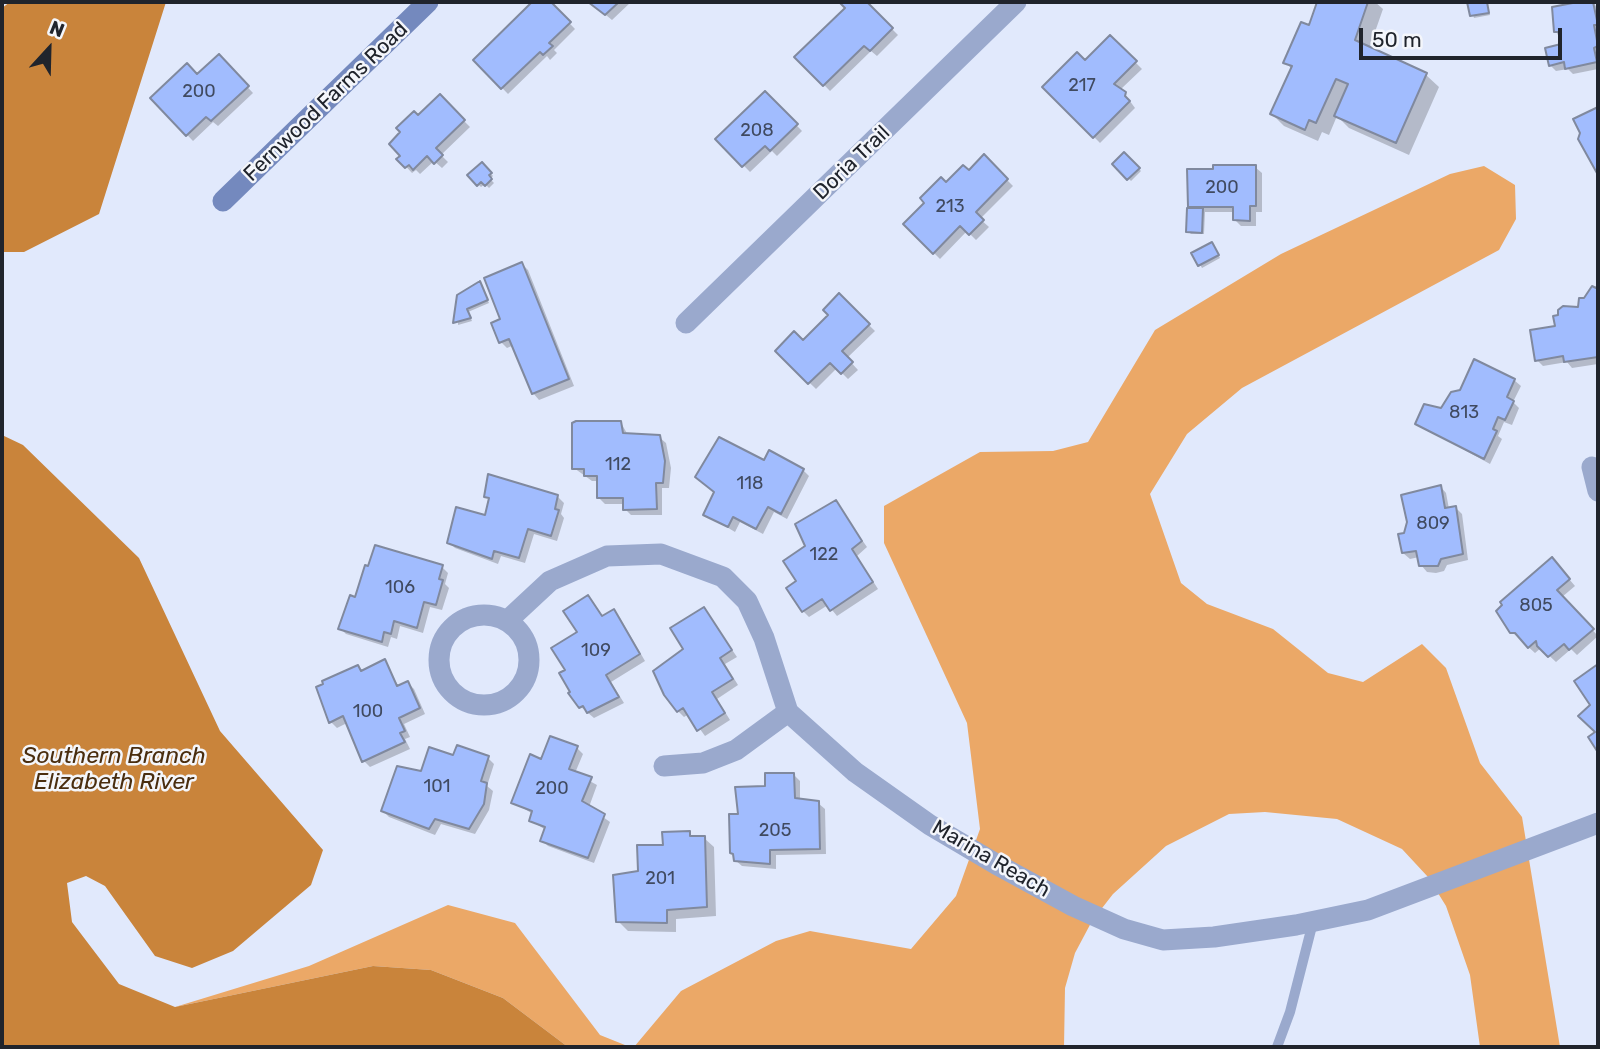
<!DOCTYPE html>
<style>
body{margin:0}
#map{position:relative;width:1600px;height:1049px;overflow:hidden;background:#e1e9fc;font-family:Rubik,sans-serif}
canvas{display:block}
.frame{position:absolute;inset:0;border:4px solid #20242c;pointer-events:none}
.north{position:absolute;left:14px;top:14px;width:70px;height:70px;-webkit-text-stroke:5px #f4f6fb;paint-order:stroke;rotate:22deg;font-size:19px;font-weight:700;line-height:28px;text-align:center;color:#20242c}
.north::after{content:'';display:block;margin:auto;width:24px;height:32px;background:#20242c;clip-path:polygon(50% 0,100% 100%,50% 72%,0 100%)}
.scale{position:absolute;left:1359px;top:28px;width:203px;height:32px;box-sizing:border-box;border:4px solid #20242c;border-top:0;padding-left:9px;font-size:21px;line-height:24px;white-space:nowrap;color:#20242c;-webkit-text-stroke:5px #f4f6fb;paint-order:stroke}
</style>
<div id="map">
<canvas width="1600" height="1049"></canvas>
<div class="frame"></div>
<div class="north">N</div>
<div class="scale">50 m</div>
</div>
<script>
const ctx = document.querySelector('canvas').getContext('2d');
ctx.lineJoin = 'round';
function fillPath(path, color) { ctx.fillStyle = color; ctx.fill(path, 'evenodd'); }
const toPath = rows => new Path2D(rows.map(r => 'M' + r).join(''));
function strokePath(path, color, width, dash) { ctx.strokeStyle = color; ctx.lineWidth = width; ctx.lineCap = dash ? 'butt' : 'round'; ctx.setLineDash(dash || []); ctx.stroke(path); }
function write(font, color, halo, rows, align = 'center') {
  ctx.font = font + ' Rubik,sans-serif'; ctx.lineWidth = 5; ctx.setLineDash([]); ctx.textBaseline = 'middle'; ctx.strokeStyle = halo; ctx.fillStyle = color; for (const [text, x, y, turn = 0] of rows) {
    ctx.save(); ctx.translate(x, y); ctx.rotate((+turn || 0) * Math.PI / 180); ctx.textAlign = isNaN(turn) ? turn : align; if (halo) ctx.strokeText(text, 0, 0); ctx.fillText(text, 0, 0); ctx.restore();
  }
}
fillPath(toPath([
 [1484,166,1515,185,1516,219,1499,250,1242,388,1187,434,1150,494,1181,583,1207,604,1273,629,1328,673,1363,682,1422,644,1446,668,1480,763,1522,817,1560,1047,1480,1047,1470,975,1446,906,1428,877,1402,849,1337,819,1265,812,1229,814,1166,846,1113,894,1092,921,1075,953,1065,988,1064,1047,634,1047,681,991,776,941,810,931,911,949,956,896,980,829,967,723,884,543,884,506,980,452,1053,451,1088,442,1155,330,1281,254,1450,174],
 [448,905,515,923,600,1035,630,1047,568,1047,503,998,431,970,373,966,175,1007,309,966]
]), '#eba867');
fillPath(toPath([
 [10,2,166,2,99,214,24,252,2,252,2,8],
 [2,435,23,445,139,558,220,731,323,850,311,885,233,951,192,968,155,956,105,886,86,876,67,883,72,922,119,984,175,1007,373,966,431,970,503,998,568,1047,2,1047]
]), '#c9843b');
fillPath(toPath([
 [535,2,549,2,575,29,554,50,557,53,550,60,547,56,508,94,475,60],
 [590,2,631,2,612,20],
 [841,2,865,2,898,35,877,56,871,51,830,91,797,57,847,8],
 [1320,2,1375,2,1383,9,1369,49,1426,75,1439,87,1409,155,1349,128,1337,116,1329,135,1322,132,1318,141,1284,126,1272,114,1292,69,1285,62,1310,27],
 [1487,2,1490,15,1474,18,1469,3],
 [1593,2,1598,9,1598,69,1573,74,1568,69,1556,71,1550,65,1563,46,1556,31,1554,9],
 [1110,37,1142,69,1121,89,1135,108,1100,143,1045,87,1085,63],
 [219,57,253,93,218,126,213,122,193,141,152,98,197,76],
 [765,93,802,131,777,156,772,151,750,172,718,139],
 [440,97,470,127,441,155,448,162,442,168,434,161,420,174,416,170,412,173,399,159],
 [1124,155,1141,171,1131,181,1115,164],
 [984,157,1013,186,980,219,989,227,976,240,967,231,940,259,905,224,946,184,969,172],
 [482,164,493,176,490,179,494,183,489,188,485,184,481,187,470,176],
 [1255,167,1262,173,1262,212,1256,212,1256,226,1241,226,1235,220,1235,212,1205,212,1204,234,1191,234,1188,231,1193,210,1189,206],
 [1214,246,1220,258,1202,268,1194,254],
 [522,264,528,270,574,386,539,400,533,393,514,345,507,348,501,342,502,320],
 [479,283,489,303,468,312,472,321,458,325,458,296],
 [1598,288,1598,364,1572,368,1567,362,1543,366,1537,360,1557,328],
 [839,296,875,331,847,358,858,370,848,379,837,368,816,389,777,351,803,342,830,315],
 [1514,380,1521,386,1513,402,1519,408,1512,425,1504,422,1498,436,1502,439,1490,464,1417,424,1442,410,1461,391],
 [621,423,628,435,659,437,666,443,671,468,669,488,662,488,662,515,631,515,625,509,625,504,605,504,599,498,599,481,592,481,574,468],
 [803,470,809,476,787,519,774,512,763,534,740,522,735,532,705,514],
 [1440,486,1446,493,1449,509,1456,508,1462,514,1468,560,1447,565,1444,571,1436,573,1427,572,1421,565,1419,557,1410,559,1403,553,1412,492],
 [486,496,558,497,564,503,561,514,564,518,557,541,534,534,525,563,501,556,498,564,455,548,449,542,486,518,491,501],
 [835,502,867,547,857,556,878,589,837,616,828,605,809,617,803,611,799,581,807,547],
 [1558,566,1575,586,1562,597,1598,636,1577,655,1571,649,1556,662,1541,648,1535,653,1512,632],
 [442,567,448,573,445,584,449,588,442,610,430,607,423,633,400,626,397,639,391,637,388,647,346,634,340,628,370,568],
 [588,598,604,618,614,611,620,618,645,661,611,682,624,703,594,718,581,707,561,674,567,671],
 [704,609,737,657,725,664,738,685,717,699,730,720,705,736,689,714,684,717,678,711,685,649],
 [384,661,399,687,408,683,414,689,425,714,404,724,410,737,405,739,410,749,370,767,364,761,347,723,337,728,331,722,357,667,362,672],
 [577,748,583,754,575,773,597,785,589,807,610,822,594,863,548,846,542,840,546,830,531,821,533,814,513,802,542,761],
 [488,758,494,764,487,786,493,791,489,810,475,834,441,824,435,835,389,817,383,811,422,773],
 [794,775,800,781,800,800,818,803,825,809,826,854,776,855,776,869,742,866,735,860,739,816,767,788],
 [689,833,694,838,704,838,714,847,716,916,676,919,676,932,628,931,618,921,664,846]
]), '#0003');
const building = toPath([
 [532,2,551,2,571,22,549,43,553,46,543,55,540,52,501,89,473,60,532,2],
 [588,2,619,2,605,15,588,2],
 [839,2,867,2,893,28,870,51,864,46,823,86,794,57,845,8,839,2],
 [1317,2,1368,2,1355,40,1427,73,1396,143,1334,116,1348,84,1336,79,1316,123,1309,120,1305,130,1270,114,1292,66,1283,63,1301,22,1309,25,1317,2],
 [1467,2,1487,2,1489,13,1470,16,1467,2],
 [1578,2,1593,2,1598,25,1594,25,1598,46,1594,48,1597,62,1565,69,1564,62,1549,66,1545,48,1561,44,1559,32,1554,32,1552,7,1578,2],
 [1110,35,1137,61,1114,84,1126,92,1125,96,1130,101,1093,138,1042,87,1077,52,1085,60,1110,35],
 [219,54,249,86,211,121,206,117,186,136,150,98,187,63,197,74,219,54],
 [765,91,798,124,770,151,765,146,742,167,715,139,765,91],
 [440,94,465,120,436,148,443,155,434,164,427,156,413,170,409,165,405,168,396,159,400,156,389,144,400,132,396,128,414,111,418,115,440,94],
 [1598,107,1598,175,1578,139,1580,133,1573,119,1598,107],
 [1124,152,1140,168,1127,180,1112,164,1124,152],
 [984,154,1008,179,976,212,984,220,969,235,960,226,933,254,903,224,924,203,920,198,941,177,946,182,963,165,969,170,984,154],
 [482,162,492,173,489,175,492,179,485,186,481,182,477,186,467,175,482,162],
 [1213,165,1256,165,1256,206,1250,206,1250,221,1233,220,1233,207,1188,207,1187,169,1213,169,1213,165],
 [1187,208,1203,208,1202,233,1186,232,1187,208],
 [1212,242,1219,255,1198,266,1191,253,1212,242],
 [522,262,569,379,532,394,509,339,499,343,491,323,500,319,484,278,522,262],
 [480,281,488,300,467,309,471,318,453,323,457,295,480,281],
 [1598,285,1598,357,1564,362,1563,356,1535,361,1530,330,1555,326,1553,316,1558,315,1558,310,1563,306,1578,307,1579,298,1584,298,1592,286,1596,288,1598,285],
 [839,293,870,324,842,351,853,362,841,374,830,363,808,384,775,351,794,331,803,340,828,315,823,310,839,293],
 [1474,359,1515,379,1507,397,1514,401,1505,420,1498,417,1493,429,1497,431,1484,459,1415,424,1424,404,1441,408,1451,392,1460,390,1474,359],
 [576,421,621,421,623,433,660,435,665,461,663,483,656,483,657,509,623,510,623,498,597,498,597,476,584,476,584,469,572,469,572,423,576,421],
 [719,437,764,460,769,450,804,469,781,514,768,507,756,529,733,517,728,527,703,515,714,492,695,477,719,437],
 [488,474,558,495,555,509,559,510,551,536,528,529,519,558,494,551,492,559,447,543,456,507,485,515,489,498,484,497,488,474],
 [1441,485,1445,508,1456,506,1463,554,1441,559,1438,566,1419,566,1416,551,1402,553,1398,534,1404,533,1407,522,1401,495,1441,485],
 [836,500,862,541,852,549,873,582,830,611,822,599,802,612,786,588,796,581,783,561,805,546,795,524,836,500],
 [375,545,443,565,439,579,443,580,436,605,424,602,417,628,394,621,391,634,384,632,382,642,338,629,350,595,355,597,365,565,368,566,375,545],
 [1552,557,1570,579,1557,590,1594,629,1569,650,1564,644,1548,657,1537,646,1536,641,1528,648,1515,633,1510,633,1496,611,1502,605,1500,602,1552,557],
 [588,595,602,616,614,609,640,654,606,675,619,697,587,713,583,706,579,708,568,693,570,692,559,673,565,670,551,648,577,632,563,611,588,595],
 [704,607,732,650,720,658,733,679,712,692,725,713,697,731,683,708,677,712,664,695,653,671,683,649,670,628,704,607],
 [385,659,397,686,408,681,420,708,399,718,405,731,400,733,405,742,362,762,343,716,329,723,316,687,323,684,322,681,358,665,361,671,385,659],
 [1598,664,1598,750,1597,751,1588,737,1595,732,1578,716,1590,705,1574,681,1598,664],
 [550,736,578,746,569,769,592,777,582,801,605,814,588,858,540,841,545,827,529,821,532,811,511,803,530,754,541,759,550,736],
 [457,745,489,756,481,781,487,783,484,804,469,829,435,819,429,829,381,811,397,766,421,771,429,747,453,755,457,745],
 [765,773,794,773,795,798,819,801,820,849,770,850,770,864,734,861,733,854,730,853,729,814,738,814,735,787,765,786,765,773],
 [690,831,690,836,705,836,707,907,667,910,667,923,616,922,613,875,638,871,637,845,663,845,662,832,690,831]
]);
fillPath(building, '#a1bcfe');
strokePath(building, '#80899e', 2);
strokePath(toPath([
 [1277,1047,1290,1012,1313,922]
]), '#9aa9cd', 10);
strokePath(toPath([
 [686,323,1016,2],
 [1592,467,1598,491],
 '439 660a45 45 0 1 1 90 0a45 45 0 1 1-90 0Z',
 [507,621,550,581,607,556,661,554,723,577,747,601,764,638,788,712,855,772,930,825,996,864,1073,906,1124,929,1163,940,1214,937,1296,925,1368,910,1598,823],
 [664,766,703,763,736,750,788,712]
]), '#9aa9cd', 21);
strokePath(toPath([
 [223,201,428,2]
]), '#7489be', 21);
write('18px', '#404a60', null, [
 ["217",1082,86],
 ["200",199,92],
 ["208",757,131],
 ["200",1222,188],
 ["213",950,207],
 ["813",1464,413],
 ["112",618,465],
 ["118",750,484],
 ["809",1433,524],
 ["122",824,555],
 ["106",400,588],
 ["805",1536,606],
 ["109",596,651],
 ["100",368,712],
 ["101",437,787],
 ["200",552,789],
 ["205",775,831],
 ["201",660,879]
]);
write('21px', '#20242c', '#f4f6fb', [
 ["Fernwood Farms Road",326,102,-44],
 ["Doria Trail",852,163,-44],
 ["Marina Reach",991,859,30]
]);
write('italic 23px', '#4a2d0e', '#f4f6fb', [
 ["Southern Branch",114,756],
 ["Elizabeth River",114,782]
]);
</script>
